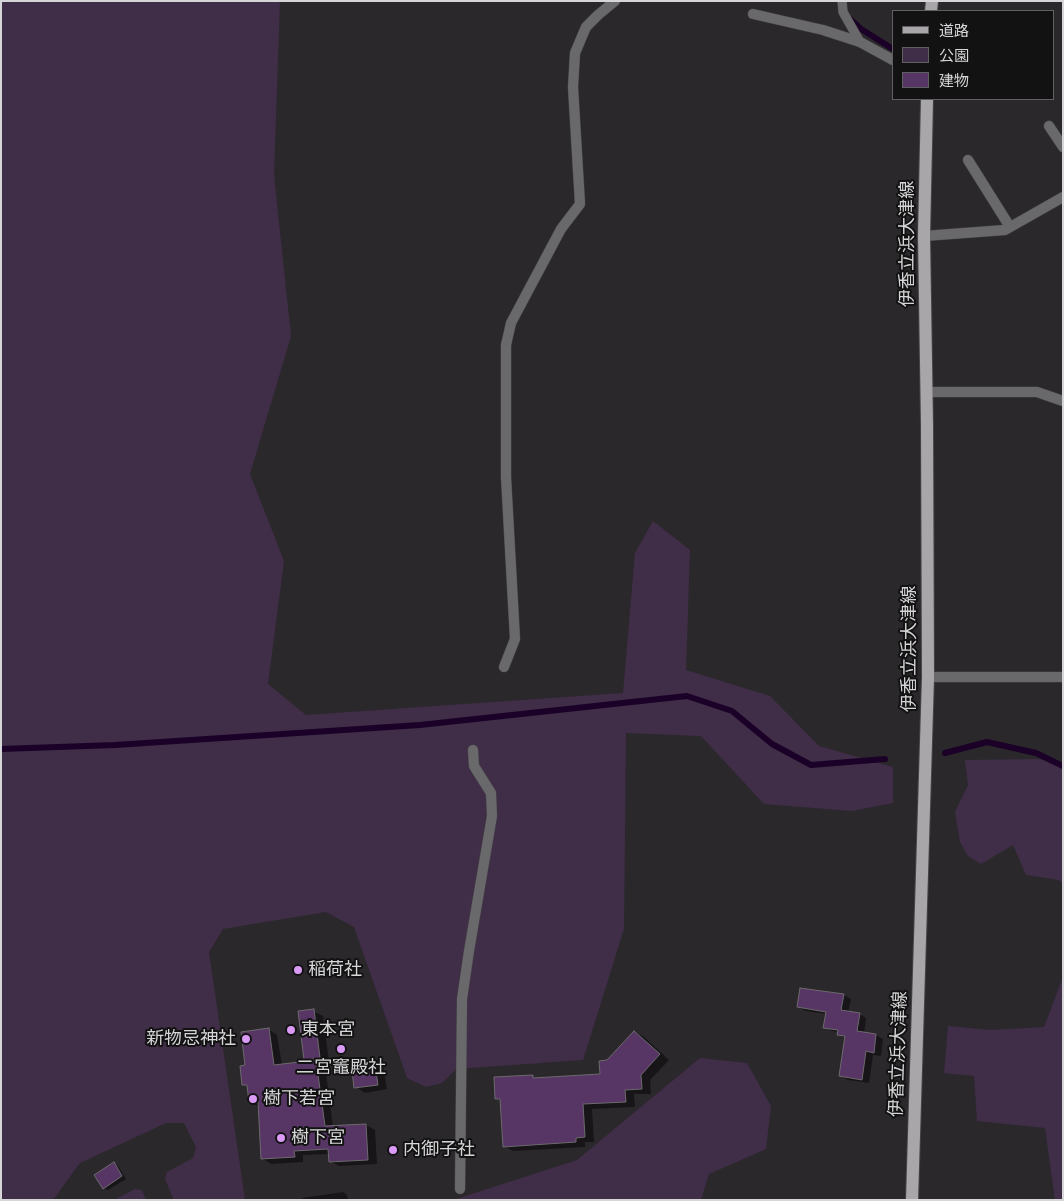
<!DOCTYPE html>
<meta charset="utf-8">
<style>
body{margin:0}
#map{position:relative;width:1064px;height:1201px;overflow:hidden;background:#2b282c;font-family:"DM Sans","Noto Sans JP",sans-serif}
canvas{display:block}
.frame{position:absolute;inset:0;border:2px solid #d6d5d7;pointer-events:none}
.legend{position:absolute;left:892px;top:10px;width:162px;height:90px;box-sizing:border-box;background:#131213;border:1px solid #616061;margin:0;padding:6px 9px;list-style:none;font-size:15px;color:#d6d5d7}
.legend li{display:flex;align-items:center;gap:10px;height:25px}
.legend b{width:25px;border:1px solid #616061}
</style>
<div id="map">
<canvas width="1064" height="1201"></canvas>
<div class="frame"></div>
<ul class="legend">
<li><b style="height:6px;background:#a9a6aa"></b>道路</li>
<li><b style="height:14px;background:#402d48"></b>公園</li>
<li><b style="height:14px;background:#573565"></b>建物</li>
</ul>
</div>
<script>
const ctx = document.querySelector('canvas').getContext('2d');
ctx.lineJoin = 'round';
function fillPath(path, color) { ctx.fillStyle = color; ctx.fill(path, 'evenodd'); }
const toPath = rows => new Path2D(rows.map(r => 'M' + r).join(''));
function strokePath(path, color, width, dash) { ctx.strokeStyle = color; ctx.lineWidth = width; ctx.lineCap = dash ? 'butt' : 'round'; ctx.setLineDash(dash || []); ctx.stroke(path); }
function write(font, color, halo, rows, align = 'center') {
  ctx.font = font + ' "DM Sans","Noto Sans JP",sans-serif'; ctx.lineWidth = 4; ctx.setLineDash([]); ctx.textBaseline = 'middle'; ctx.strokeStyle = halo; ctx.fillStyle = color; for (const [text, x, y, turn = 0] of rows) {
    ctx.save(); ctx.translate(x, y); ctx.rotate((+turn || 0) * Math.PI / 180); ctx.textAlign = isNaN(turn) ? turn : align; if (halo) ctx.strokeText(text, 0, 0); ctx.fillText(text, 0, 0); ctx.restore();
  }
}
fillPath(toPath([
 [1,1,280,1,274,175,291,336,250,474,284,561,268,684,306,715,623,693,635,553,653,521,690,550,686,670,770,696,819,746,893,767,893,803,852,811,764,804,701,736,626,733,624,929,583,1060,456,1069,442,1083,426,1087,407,1078,354,927,326,912,223,929,209,952,245,1200,174,1200,165,1179,167,1172,193,1158,196,1147,184,1123,166,1123,80,1163,53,1200,1,1200],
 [1038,759,1063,764,1063,884,1059,880,1026,875,1013,845,981,864,968,856,960,842,955,812,968,785,965,760],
 [1063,977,1063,1200,1055,1200,1045,1128,977,1121,974,1076,944,1073,948,1026,990,1030,1044,1027],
 [700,1058,747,1063,771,1106,766,1149,709,1174,701,1200,453,1200,577,1160],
 [135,1189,142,1190,146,1200,114,1200]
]), '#402d48');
fillPath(toPath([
 [844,995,851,999,848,1013,859,1014,866,1018,864,1033,876,1035,883,1039,881,1056,873,1055,869,1083,848,1080,841,1076,846,1038,839,1034,839,1032,832,1031,825,1027,827,1014,806,1011,798,1007],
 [313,1011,323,1016,329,1062,321,1064,325,1066,333,1127,366,1125,375,1130,377,1164,339,1166,330,1161,330,1154,303,1155,303,1162,271,1164,262,1158,259,1107,251,1102,249,1087,244,1084,247,1066,268,1029,277,1035,282,1065,310,1062,305,1059],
 [635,1032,644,1037,669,1060,650,1080,651,1094,634,1094,635,1107,592,1109,594,1142,585,1142,585,1147,513,1151,504,1146,502,1102,496,1098,532,1076,537,1079,601,1076,607,1061],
 [374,1060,383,1066,387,1089,365,1093,356,1087],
 [114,1164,118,1166,126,1179,108,1190,103,1188],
 [343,1192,347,1195,348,1200,303,1200,302,1198]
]), '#0007');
strokePath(toPath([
 [849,18,861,29,893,49],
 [1,749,115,745,420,725,687,696,732,711,772,744,811,765,885,759],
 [945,753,987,742,1036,753,1063,766]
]), '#1b0027', 6);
const building = toPath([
 [800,988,844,994,841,1010,860,1013,857,1031,876,1034,874,1053,866,1051,862,1080,839,1076,845,1036,837,1035,838,1030,823,1028,826,1012,797,1007,800,988],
 [314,1009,320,1058,304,1060,298,1011,314,1009],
 [269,1028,274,1065,316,1060,325,1126,366,1124,368,1160,329,1162,328,1149,294,1151,295,1157,261,1159,258,1102,249,1103,247,1085,242,1085,240,1066,245,1065,241,1032,269,1028],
 [634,1031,660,1054,641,1075,642,1089,625,1090,626,1102,583,1104,585,1137,576,1138,576,1142,503,1147,500,1099,495,1099,494,1077,533,1075,533,1078,600,1074,599,1061,607,1060,634,1031],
 [374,1059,378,1085,354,1088,351,1062,374,1059],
 [114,1162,122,1176,103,1189,94,1175,114,1162]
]);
fillPath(building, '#573565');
strokePath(building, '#6d6a6e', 1);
const service = toPath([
 [842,1,843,12,860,42]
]);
const minor = toPath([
 [753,14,823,30,860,42,893,60],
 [1049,126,1063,147],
 [968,160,1010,227],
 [924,236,1005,230,1063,197],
 [927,392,1037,392,1063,401],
 [504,667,515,639,506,477,506,345,511,323,561,229,580,204,573,87,575,53,586,27,598,15,615,1],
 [460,1189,462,999,469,951,492,816,491,793,474,766,473,750]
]);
const tertiary = toPath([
 [928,677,1063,677]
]);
const primary = toPath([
 [931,11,932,1],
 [912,1200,928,677,927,425,924,236,927,99]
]);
strokePath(service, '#464447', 10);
strokePath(minor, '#464447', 11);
strokePath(tertiary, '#464447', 11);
strokePath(primary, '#464447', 14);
strokePath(service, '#69686a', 9);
strokePath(minor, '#69686a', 10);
strokePath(tertiary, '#69686a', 10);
strokePath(primary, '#a9a6aa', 12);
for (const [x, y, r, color] of [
 [298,970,5,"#da9af6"],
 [291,1030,5,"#da9af6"],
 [246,1039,5,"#da9af6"],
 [341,1049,5,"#da9af6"],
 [253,1099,5,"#da9af6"],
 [281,1138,5,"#da9af6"],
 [393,1150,5,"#da9af6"]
]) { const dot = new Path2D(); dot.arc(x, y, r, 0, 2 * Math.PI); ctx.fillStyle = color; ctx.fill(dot); strokePath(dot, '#131213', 2); }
write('18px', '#d6d5d7', '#131213', [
 ["伊香立浜大津線",908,244,-90],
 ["伊香立浜大津線",910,649,-90],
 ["伊香立浜大津線",899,1054,-88]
]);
write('18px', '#d6d5d7', '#131213', [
 ["稲荷社",308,970],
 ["東本宮",301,1030],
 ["新物忌神社",236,1039,"right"],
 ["二宮竈殿社",341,1068,"center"],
 ["樹下若宮",263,1099],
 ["樹下宮",291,1138],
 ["内御子社",403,1150]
], 'left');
</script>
